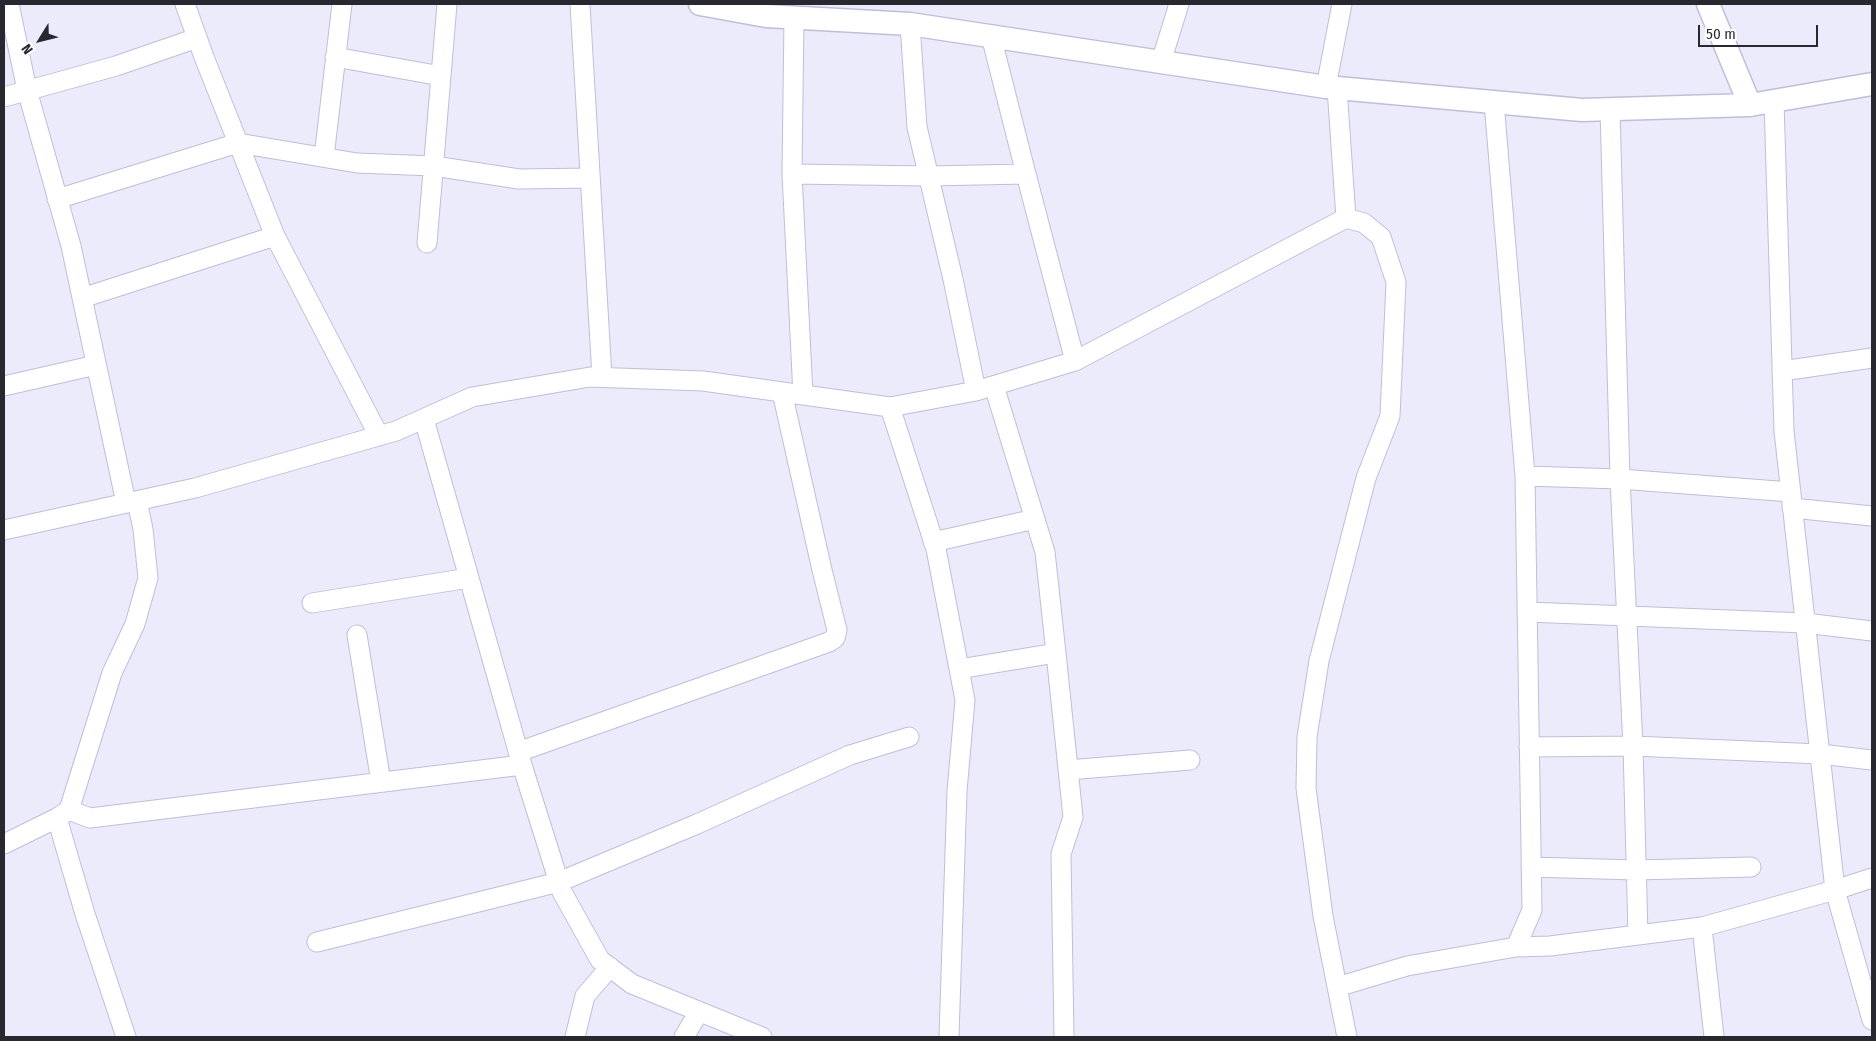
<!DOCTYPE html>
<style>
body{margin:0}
#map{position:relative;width:1876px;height:1041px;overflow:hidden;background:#ebebfb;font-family:"Fira Sans Condensed",sans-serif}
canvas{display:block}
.frame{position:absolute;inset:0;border:5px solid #282831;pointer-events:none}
.north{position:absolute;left:15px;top:15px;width:50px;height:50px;-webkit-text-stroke:4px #fff;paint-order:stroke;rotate:234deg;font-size:14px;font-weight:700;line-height:20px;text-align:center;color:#282831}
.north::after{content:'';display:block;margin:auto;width:18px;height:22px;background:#282831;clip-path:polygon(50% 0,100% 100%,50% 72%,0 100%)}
.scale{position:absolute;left:1698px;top:25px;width:120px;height:22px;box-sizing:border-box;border:2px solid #282831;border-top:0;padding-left:6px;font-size:15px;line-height:18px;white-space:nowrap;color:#282831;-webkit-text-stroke:4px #fff;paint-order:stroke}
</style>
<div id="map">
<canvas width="1876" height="1041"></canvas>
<div class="frame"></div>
<div class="north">N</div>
<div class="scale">50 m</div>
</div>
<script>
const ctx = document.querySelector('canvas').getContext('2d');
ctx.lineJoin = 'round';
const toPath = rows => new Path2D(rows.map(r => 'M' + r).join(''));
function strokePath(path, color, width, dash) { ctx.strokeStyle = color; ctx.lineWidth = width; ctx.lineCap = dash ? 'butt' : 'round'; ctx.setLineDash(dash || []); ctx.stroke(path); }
const minor = toPath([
 [9,4,27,90,71,246,126,503],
 [185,4,204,57,275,236,379,436],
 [580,4,602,377],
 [794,17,792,174,803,395],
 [910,24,917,127,953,279,976,391],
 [335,57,441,76],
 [1161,62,1179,4],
 [1326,87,1342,4],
 [1337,88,1346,218],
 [4,97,116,66,197,38],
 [1774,101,1784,431,1835,890,1872,1020],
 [1494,102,1525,476,1532,910,1516,947],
 [1610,109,1620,479,1633,746,1638,934],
 [324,157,342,4],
 [792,174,928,176,1026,174,991,36],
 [1026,174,1075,361],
 [57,199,238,143,357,163,434,166,519,179,590,178],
 [427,243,447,4],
 [82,298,275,236],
 [1782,371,1872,358],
 [4,386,96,365],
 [994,386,1045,552,1056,653,1073,817,1061,854,1064,1037],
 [890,407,936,549,965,700,957,791,949,1037],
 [424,419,522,765,562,892,600,960,632,984,762,1037],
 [1525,476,1620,479,1791,492],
 [1792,508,1872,516],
 [4,530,195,488,396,431,472,397,590,377,703,381,890,407,976,391,1075,361,1346,218,1364,223,1381,237,1396,282,1390,416,1366,478,1319,661,1307,737,1306,788,1323,916,1347,1037],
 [933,542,1035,519],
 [312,603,469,578],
 [1527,612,1805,623,1872,631],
 [357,635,381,782],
 [959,669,1056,653],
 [1529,747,1633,746,1820,754,1872,760],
 [518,752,829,642,835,638,837,630,822,570,782,392],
 [1068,770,1190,760],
 [69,810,112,673,135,624,148,578,143,529,137,501],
 [57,818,85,914,126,1037],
 [4,844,57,818,69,810,90,818,522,765],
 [1531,867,1636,870,1751,867],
 [1702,927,1714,1037],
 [317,942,559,882,697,824,850,755,909,737],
 [1337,987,1407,966,1516,947,1550,946,1702,927,1835,890,1872,878],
 [575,1037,585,996,610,967],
 [684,1037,699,1012]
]);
const tertiary = toPath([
 [700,4,766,16,910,24,1326,87,1582,110,1750,105,1872,84],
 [1708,4,1750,105]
]);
strokePath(minor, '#bebfd8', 21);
strokePath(tertiary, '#bebfd8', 25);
strokePath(minor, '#fff', 19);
strokePath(tertiary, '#fff', 22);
</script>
